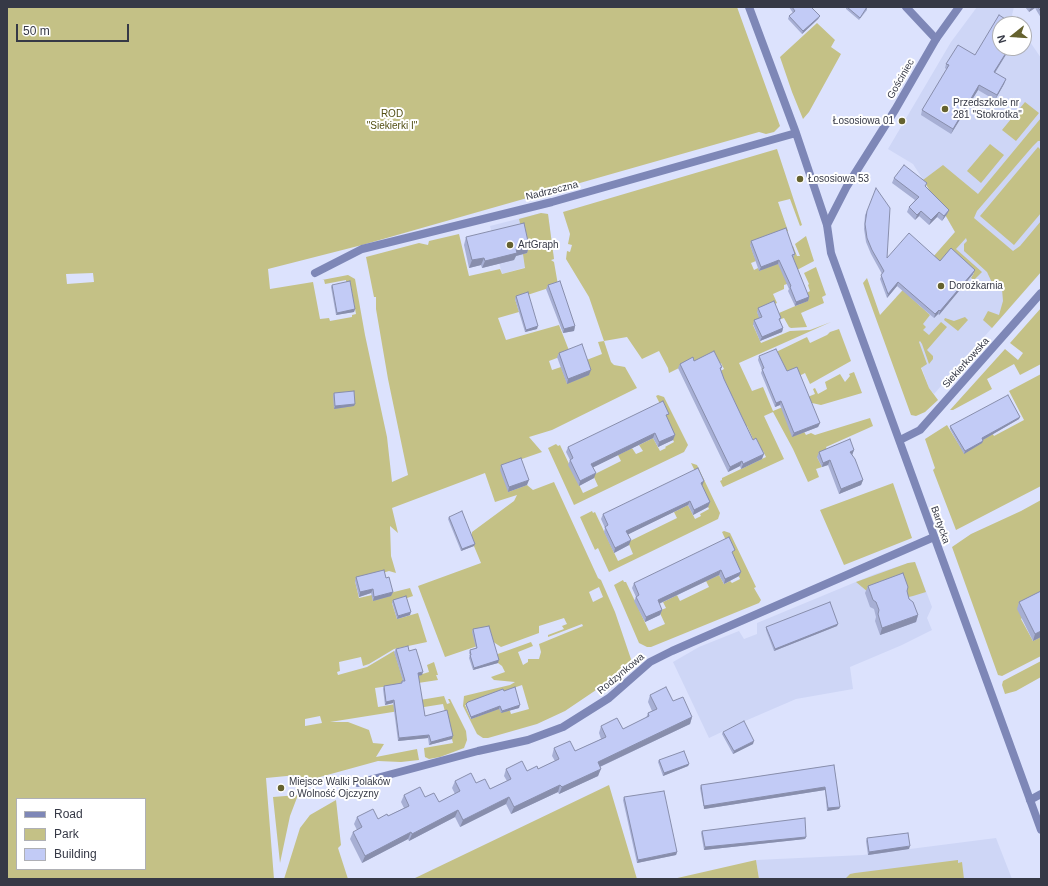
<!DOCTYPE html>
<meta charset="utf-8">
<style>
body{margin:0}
#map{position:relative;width:1048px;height:886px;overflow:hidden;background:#dce2fd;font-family:Helvetica,sans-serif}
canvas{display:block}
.frame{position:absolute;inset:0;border:8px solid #363946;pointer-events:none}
.legend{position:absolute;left:16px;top:798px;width:130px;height:72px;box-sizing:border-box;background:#fff;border:1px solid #afb0b5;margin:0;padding:5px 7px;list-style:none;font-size:12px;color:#363946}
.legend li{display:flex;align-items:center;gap:8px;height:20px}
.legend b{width:20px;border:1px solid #afb0b5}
.north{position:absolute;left:992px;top:16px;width:40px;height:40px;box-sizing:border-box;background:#fff;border:1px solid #afb0b5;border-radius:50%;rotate:253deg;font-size:11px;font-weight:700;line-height:16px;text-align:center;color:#363946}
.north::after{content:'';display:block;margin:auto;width:14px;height:18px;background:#65622f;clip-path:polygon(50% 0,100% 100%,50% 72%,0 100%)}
.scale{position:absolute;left:16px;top:24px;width:113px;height:18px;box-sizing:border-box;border:2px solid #363946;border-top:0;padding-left:5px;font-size:12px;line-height:14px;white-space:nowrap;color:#363946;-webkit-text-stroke:3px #fff;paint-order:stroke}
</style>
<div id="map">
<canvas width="1048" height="886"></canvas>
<div class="frame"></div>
<ul class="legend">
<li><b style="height:5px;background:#7e87b7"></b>Road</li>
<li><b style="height:11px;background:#c4c186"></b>Park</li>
<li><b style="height:11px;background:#c2cbf6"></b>Building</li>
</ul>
<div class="north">N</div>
<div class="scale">50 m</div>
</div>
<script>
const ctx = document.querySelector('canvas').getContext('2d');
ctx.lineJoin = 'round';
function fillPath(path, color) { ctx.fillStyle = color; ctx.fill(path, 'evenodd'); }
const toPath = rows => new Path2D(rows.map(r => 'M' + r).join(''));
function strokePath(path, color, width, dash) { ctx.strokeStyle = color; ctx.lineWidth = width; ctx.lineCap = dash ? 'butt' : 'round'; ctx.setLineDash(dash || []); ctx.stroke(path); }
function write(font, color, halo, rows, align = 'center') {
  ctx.font = font + ' Helvetica,sans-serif'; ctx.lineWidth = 4; ctx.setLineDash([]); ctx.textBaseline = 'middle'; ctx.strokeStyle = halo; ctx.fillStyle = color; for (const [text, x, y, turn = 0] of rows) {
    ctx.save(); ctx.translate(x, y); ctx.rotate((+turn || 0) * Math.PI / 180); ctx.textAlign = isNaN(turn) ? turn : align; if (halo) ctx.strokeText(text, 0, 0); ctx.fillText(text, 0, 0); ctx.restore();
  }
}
fillPath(toPath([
 [977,7,1014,7,1012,15,1018,24,1000,24,1000,48,1024,48,1024,33,1041,58,1041,272,934,394,929,388,896,297,933,257,955,232,943,211,913,164,888,149,951,42],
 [541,213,548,214,554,259,502,274,490,226],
 [915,562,932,607,927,618,932,630,902,645,850,667,853,689,796,699,745,721,709,738,673,662,699,647,739,631,744,639,757,634,757,623,875,574,908,563],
 [996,838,1012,879,759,879,756,860,863,855]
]), '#ced6f6');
fillPath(toPath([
 [7,7,737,7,780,126,774,132,766,134,759,132,362,245,268,269,270,289,313,282,320,319,329,318,330,321,352,317,352,315,356,314,350,282,346,283,346,280,325,284,324,280,322,280,348,275,355,279,365,335,387,437,392,482,408,475,388,379,376,309,376,297,374,297,366,257,419,243,428,245,429,241,459,234,469,276,500,269,502,274,525,268,523,254,527,253,519,219,541,213,548,214,554,259,551,260,554,262,558,285,515,299,519,312,498,318,506,340,559,325,570,353,549,361,552,370,561,367,567,383,584,361,602,354,598,342,604,341,589,297,566,259,567,251,570,252,572,245,568,244,570,234,563,212,777,149,802,225,800,226,790,199,778,202,788,231,750,245,756,261,751,263,754,270,758,268,760,271,793,246,797,256,800,256,795,244,806,236,814,261,795,271,787,284,784,285,784,289,773,294,777,303,757,312,761,321,753,325,761,343,790,331,810,330,831,322,739,363,752,391,763,387,773,411,815,394,813,389,815,388,818,394,827,389,825,382,840,374,845,382,850,376,849,374,854,372,862,393,821,405,812,403,792,411,806,435,811,433,815,435,870,418,873,426,826,447,828,452,817,457,822,467,816,469,819,477,808,482,793,449,773,412,764,416,784,459,723,487,720,481,722,480,722,478,766,457,763,451,762,452,755,443,747,426,743,428,719,372,724,369,721,363,691,362,669,373,668,368,659,351,642,359,627,337,604,341,611,362,614,365,625,367,637,388,552,430,529,437,542,452,519,460,508,492,527,485,533,490,554,482,598,578,601,580,615,612,633,665,565,711,537,724,488,738,483,738,477,734,463,706,464,696,510,685,515,682,494,680,491,677,505,672,502,666,498,663,495,655,531,642,533,646,518,652,523,665,528,662,528,659,539,659,541,652,539,644,583,626,582,624,548,637,548,635,564,629,562,626,567,624,564,618,539,626,539,633,501,647,492,641,445,657,418,586,481,563,471,539,472,532,514,501,517,495,495,502,485,473,392,508,398,533,390,526,391,556,396,573,389,571,355,581,359,598,372,595,373,601,390,593,410,588,413,596,392,603,397,619,418,613,427,642,394,649,369,664,363,666,361,657,339,662,340,671,337,672,338,675,367,667,394,651,403,680,429,672,427,665,434,662,438,675,436,675,438,680,418,683,417,682,375,688,378,707,444,696,447,704,450,703,448,699,450,699,466,731,467,740,464,748,440,757,429,759,425,757,424,748,453,743,443,704,330,722,348,722,369,730,373,743,384,744,376,757,417,749,419,760,401,762,378,761,309,780,297,775,266,778,274,879,7,879],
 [93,273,94,282,67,284,66,274],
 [599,587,603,597,593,602,589,592],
 [522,685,529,709,511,714,510,711,499,708,471,719,465,705],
 [320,716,322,723,305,726,305,719],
 [17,799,145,799,145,869,17,869],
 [817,23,835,40,831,47,841,54,809,112,803,119,792,92,780,57],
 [1025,102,1039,113,1016,141,1002,130],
 [1041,118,1041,141,1038,141,1033,146,977,211,974,218,1013,251,1020,246,1041,221,1041,272,992,328,983,320,988,311,999,315,1003,301,1002,289,1001,287,994,287,987,272,964,251,964,244,967,241,966,238,956,249,982,272,974,280,971,278,974,273,965,265,964,260,937,261,910,297,930,315,923,324,926,327,923,330,929,335,941,322,947,327,927,350,933,356,933,359,929,364,922,344,920,341,919,342,927,364,921,368,929,388,938,400,925,412,916,416,911,415,863,283,867,278,880,315,933,257,955,232,943,211,923,180,943,165,978,194],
 [990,144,1004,155,981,183,967,171],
 [1038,147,1041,150,1041,213,1014,245,980,216],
 [816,267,826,295,822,297,824,303,801,313,807,327,791,328,789,327,784,318,781,319,779,313,807,301,805,294,810,291,808,285,809,284,804,273],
 [1041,308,1041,364,1020,375,1014,364,987,379,992,389,953,410,950,410,1005,349,1018,360,1023,353,1010,343],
 [965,317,968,320,958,331,944,320,945,318,954,321],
 [839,329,851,361,810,384,805,373,799,376,785,375,774,353,807,337,810,343,827,335,830,332],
 [1041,374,1041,486,956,530,933,470,935,468,925,439,947,425,964,453,968,418,986,422,994,436,1024,420,1009,391],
 [658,395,664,397,688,445,684,452,574,505,548,448,556,444,558,446,560,445,583,493,598,486,593,475,621,461,618,455,632,448,636,454,643,451,639,445,653,438,660,451,666,448,665,447,674,442,664,420,667,418,656,396],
 [691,463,697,465,720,513,718,519,609,572,598,548,595,550,580,517,592,511,593,513,595,512,618,561,633,554,628,542,677,518,674,512,688,505,695,519,701,516,700,514,709,509,699,487,696,473],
 [893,483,912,538,844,565,820,510],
 [1041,500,1041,596,1021,619,1033,641,1041,637,1041,656,1002,676,998,675,952,547,971,534,1021,511],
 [724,531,730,533,756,587,754,588,761,600,759,603,651,647,647,647,639,643,614,585,623,580,624,582,626,582,649,631,665,624,659,611,666,608,663,602,677,595,680,601,709,587,706,581,719,575,724,584,730,581,732,583,740,579,733,563,733,555,722,532],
 [915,562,926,592,913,596,904,598,868,592,856,582,908,563],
 [1041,661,1041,677,1016,691,1005,694,1002,685,1003,681],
 [609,785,637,879,413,879],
 [298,795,290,816,280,863,273,797],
 [336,800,341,845,338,848,348,879,284,879,300,828,310,815],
 [756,860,759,879,673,879],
 [958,860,958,863,962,862,964,879,845,879,850,874,855,873]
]), '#c4c186');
strokePath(toPath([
 [749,7,796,133,827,225],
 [906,7,936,39],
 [315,273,362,249,552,202,796,133],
 [900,440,920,430,1041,293],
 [358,783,478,751,528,740,563,727,609,698,650,662,672,651,934,537],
 [1030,800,1041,794]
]), '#7e87b7', 8);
strokePath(toPath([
 [959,7,936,39,895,110,847,186,827,225,831,253,1041,830]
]), '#7e87b7', 8);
fillPath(toPath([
 [789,7,811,7,820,16,818,19,802,34,788,19,789,16,793,13],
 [846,7,867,7,867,10,859,20,846,9],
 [1025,7,1041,7,1041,18,1035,8,1029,12],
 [1000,48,1010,48,995,73,1006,79,1004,84,995,100,978,90,951,134,921,115,922,110,947,70,945,68,946,64],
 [894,178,927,183,925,187,949,210,947,214,942,221,937,217,929,225,919,216,915,220,907,212,909,207,915,200,892,183],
 [867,211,887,258,940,261,973,274,939,315,938,314,934,318,897,286,887,298,880,279,882,274,871,254,866,242,864,229,865,215],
 [466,237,529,246,527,253,516,256,514,260,482,268,481,265,469,268,464,245],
 [751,241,795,254,793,258,809,297,808,301,795,306,788,291,789,289,778,264,759,271,750,245],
 [332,285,355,309,354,312,336,315,331,287],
 [548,285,575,326,574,331,563,333,546,289],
 [516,296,537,329,525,332,515,299],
 [758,308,781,318,780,321,783,328,782,332,760,341,753,324,754,320,759,318,757,312],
 [559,353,589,375,567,384,557,357],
 [759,356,787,371,820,423,818,427,792,437,780,405,775,407,761,373,762,370,758,360],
 [694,361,722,367,721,369,724,379,762,459,741,469,740,466,728,472,678,368,680,364],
 [334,393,355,404,354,406,334,409,333,396],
 [667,418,675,435,673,440,658,447,653,438,593,467,594,478,579,486,568,465,570,460,566,452,568,447],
 [1019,419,983,440,983,441,982,443,964,454,950,429,950,426],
 [854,450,852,455,863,480,861,485,839,494,828,465,822,467,817,457,819,452],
 [501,465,527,485,508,492,500,470],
 [702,486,710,502,708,507,693,515,688,505,628,534,629,545,614,553,604,532,605,528,601,519,603,514],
 [449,517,475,544,474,546,461,551,448,519],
 [733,555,741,572,739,576,724,584,719,575,659,604,662,610,660,615,645,622,634,601,636,597,632,588,634,583],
 [356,577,386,578,393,592,391,596,373,601,371,593,359,597,355,581],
 [868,586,909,599,918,615,916,622,880,635,875,621,876,617,874,609,870,607,865,593],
 [1041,591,1041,637,1033,641,1017,609,1019,602],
 [393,600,410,615,397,619,392,602],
 [837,626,774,651,766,630,766,627],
 [473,629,498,663,473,670,469,658,470,655,469,653,470,650,476,648,472,632],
 [396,649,409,651,422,675,418,676,425,716,452,739,429,745,428,738,398,741,393,703,385,705,383,689,384,686,401,683,402,681,403,681,394,652],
 [504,691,519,708,501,713,499,709,471,719,466,706,466,704],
 [650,695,673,701,692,717,690,724,600,767,598,776,559,794,558,792,511,814,506,804,460,827,455,817,409,841,408,839,362,863,350,839,353,832,357,830,354,824,357,817,378,819,388,816,404,808,401,802,404,795,425,797,439,802,455,794,452,788,455,781,476,783,490,789,507,781,504,776,506,769,527,771,538,769,555,761,552,756,554,748,575,751,601,739,599,733,601,726,623,729,646,718,648,713,652,711,648,702],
 [723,732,753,744,733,754,722,734],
 [659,760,689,764,688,766,663,776,658,762],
 [834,765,840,807,839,809,827,811,825,790,704,809,700,788,701,785],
 [624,797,677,852,676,855,637,863,623,800],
 [702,831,806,837,805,839,704,850,701,833],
 [867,838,909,849,868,855,866,841]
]), '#a7afd4');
fillPath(toPath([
 [1033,7,1036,7,1035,8,1029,12,1030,9],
 [820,16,818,19,802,34,803,31],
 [1009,48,1010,48,992,77,994,72],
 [1006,79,1004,84,995,100,997,95],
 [979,85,978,90,951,134,953,129],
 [949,210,947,214,942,221,944,216],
 [921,211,919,216,915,220,917,215],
 [939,212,937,217,929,225,931,220],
 [529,246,527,253,516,256,514,260,482,268,485,261,516,249],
 [484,258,481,265,469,268,472,260],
 [779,260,778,264,759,271,761,267],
 [975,270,973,274,939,315,940,311],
 [898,282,897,286,887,298,888,294],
 [809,297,808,301,795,306,796,302],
 [355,309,354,312,336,315,337,313],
 [939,310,938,314,934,318,935,314],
 [538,326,537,329,525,332,526,330],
 [575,326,574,331,563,333,564,329],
 [783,328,782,332,760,341,762,337],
 [591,370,589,375,567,384,568,379],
 [781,401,780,405,775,407,776,403],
 [355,404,354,406,334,409,335,406],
 [1020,417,1019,419,981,441,982,438],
 [820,423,818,427,792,437,794,433],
 [655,433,653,438,590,469,591,464],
 [675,435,673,440,658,447,659,442],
 [983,441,982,443,964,454,965,451],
 [854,450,852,455,848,457,850,452],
 [764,454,762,459,741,469,743,464],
 [830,460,828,465,822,467,823,463],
 [742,461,740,466,728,472,730,467],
 [596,473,594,478,579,486,580,481],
 [529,480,527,485,508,492,509,487],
 [863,480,861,485,839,494,841,489],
 [704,481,702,486,701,483],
 [690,501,688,505,625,536,626,531],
 [710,502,708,507,693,515,694,510],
 [631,540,629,545,614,553,615,548],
 [475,544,474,546,461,551,462,549],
 [721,570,719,575,656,605,658,600],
 [741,572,739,576,724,584,725,579],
 [373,589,371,593,359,597,360,592],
 [393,592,391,596,373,601,374,597],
 [662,610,660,615,645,622,646,617],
 [411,612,410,615,397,619,398,616],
 [918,615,916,622,880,635,882,628],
 [838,624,837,626,774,651,775,649],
 [1041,631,1041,637,1033,641,1035,634],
 [499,660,498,663,473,670,474,668],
 [423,672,422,675,417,676,418,673],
 [394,700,393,703,385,705,386,702],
 [520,705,519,708,501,713,502,711],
 [500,706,499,709,471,719,471,717],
 [692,717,690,724,595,769,598,762],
 [429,735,428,738,398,741,399,738],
 [453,736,452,739,429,745,431,742],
 [754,741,753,744,733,754,734,751],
 [689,764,688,766,663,776,664,773],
 [601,769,598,776,559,794,562,787],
 [560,785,558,792,511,814,514,807],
 [825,787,825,790,704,809,704,806],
 [509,797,506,804,460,827,463,820],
 [840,807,839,809,827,811,828,808],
 [458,810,455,817,409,841,412,834],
 [411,832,408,839,362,863,365,856],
 [806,837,805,839,704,850,705,847],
 [910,846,909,849,868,855,869,852],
 [677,852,676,855,637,863,638,860]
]), '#888eac');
const building = toPath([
 [792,7,811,7,820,16,803,31,789,16,795,11,792,7],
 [847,7,867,7,860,18,847,7],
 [1038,7,1041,7,1041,12,1038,7],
 [999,15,1013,24,1000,24,1000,48,1009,48,994,72,1006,79,997,95,979,85,953,129,922,110,949,65,946,64,958,45,975,55,999,15],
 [904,165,927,183,925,186,949,210,944,216,939,212,931,220,921,211,917,215,909,207,919,197,894,178,904,165],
 [876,188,890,208,887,258,909,233,940,261,951,248,975,270,940,311,939,310,935,314,898,282,888,294,881,275,884,271,872,250,867,238,865,224,867,211,876,188],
 [524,223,529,246,516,249,517,253,485,261,484,258,472,260,466,237,524,223],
 [786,228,795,254,792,255,809,297,796,302,790,287,791,286,779,260,761,267,751,241,786,228],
 [350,281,355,309,337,313,332,285,350,281],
 [560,281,575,326,564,329,548,285,560,281],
 [528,292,538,326,526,330,516,296,528,292],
 [774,301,781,318,779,319,783,328,762,337,754,320,762,317,758,308,774,301],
 [582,344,591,370,568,379,559,353,582,344],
 [776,349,787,371,797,367,820,423,794,433,781,401,776,403,762,369,764,368,759,356,776,349],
 [714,351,722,367,720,368,724,379,741,415,753,440,756,438,764,454,743,464,742,461,730,467,680,364,693,357,694,361,714,351],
 [354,391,355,404,335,406,334,393,354,391],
 [1008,395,1020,417,982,438,983,441,965,451,950,426,1008,395],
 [663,401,669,414,666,415,675,435,659,442,655,433,591,464,596,473,580,481,570,460,573,458,568,447,663,401],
 [850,439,854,450,850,452,855,459,863,480,841,489,830,460,823,463,819,452,850,439],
 [521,458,529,480,509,487,501,465,521,458],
 [698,468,704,481,701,483,710,502,694,510,690,501,626,531,631,540,615,548,605,527,608,525,603,514,698,468],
 [462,511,475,544,462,549,449,517,462,511],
 [729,537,735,550,732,552,741,572,725,579,721,570,658,600,662,610,646,617,636,597,639,595,634,583,729,537],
 [384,570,386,578,389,577,393,592,374,597,373,589,360,592,356,577,384,570],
 [903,573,908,587,907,591,909,599,913,602,918,615,882,628,878,614,879,610,876,602,873,600,868,586,903,573],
 [1041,591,1041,631,1035,634,1019,602,1041,591],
 [406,596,411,612,398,616,393,600,406,596],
 [830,602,838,624,775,649,766,627,830,602],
 [489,626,499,660,474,668,470,655,471,655,470,650,477,648,473,629,489,626],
 [408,646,409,651,416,649,423,672,418,673,425,716,447,710,453,736,431,742,429,735,399,738,394,700,386,702,384,686,402,683,402,681,405,681,396,649,408,646],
 [515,687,520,705,502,711,500,706,471,717,466,704,468,702,503,689,504,691,515,687],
 [666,687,673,701,683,697,692,717,598,762,601,769,562,787,560,785,514,807,509,797,463,820,458,810,412,834,411,832,365,856,353,832,362,827,357,817,373,809,378,819,387,814,388,816,409,806,404,795,420,787,425,797,434,793,439,802,460,791,455,781,471,773,476,783,485,779,490,789,511,779,506,769,522,761,527,771,537,766,538,769,559,759,554,748,570,741,575,751,606,737,601,726,617,718,623,729,649,716,648,713,657,709,650,695,666,687],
 [744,721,754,741,734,751,723,732,744,721],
 [684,751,689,764,664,773,659,760,684,751],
 [834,765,840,807,828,808,825,787,704,806,701,785,834,765],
 [664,791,677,852,638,860,624,797,664,791],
 [805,818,806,837,705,847,702,831,805,818],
 [908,833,910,846,869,852,867,838,908,833]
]);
fillPath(building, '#c2cbf6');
strokePath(building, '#888eac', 1);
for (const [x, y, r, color] of [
 [945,109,4,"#65622f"],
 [902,121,4,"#65622f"],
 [800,179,4,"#65622f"],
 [510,245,4,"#65622f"],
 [941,286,4,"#65622f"],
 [281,788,4,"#65622f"]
]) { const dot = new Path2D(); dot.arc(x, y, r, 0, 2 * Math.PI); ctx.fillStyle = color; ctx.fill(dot); strokePath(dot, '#fff', 1.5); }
write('10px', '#363946', '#fff', [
 ["Gościniec",901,79,-60],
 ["Nadrzeczna",552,191,-14],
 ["Siekierkowska",966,363,-48],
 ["Bartycka",940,525,71],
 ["Rodzynkowa",621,674,-40]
]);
write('10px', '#363946', '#fff', [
 ["Przedszkole nr",953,103],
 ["281 \"Stokrotka\"",953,115],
 ["Łososiowa 01",894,121,"right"],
 ["Łososiowa 53",808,179],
 ["ArtGraph",518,245],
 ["Dorożkarnia",949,286],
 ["Miejsce Walki Polaków",289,782],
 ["o Wolność Ojczyzny",289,794]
], 'left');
write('10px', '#545014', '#fff', [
 ["ROD",392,114],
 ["\"Siekierki I\"",392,126]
]);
</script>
